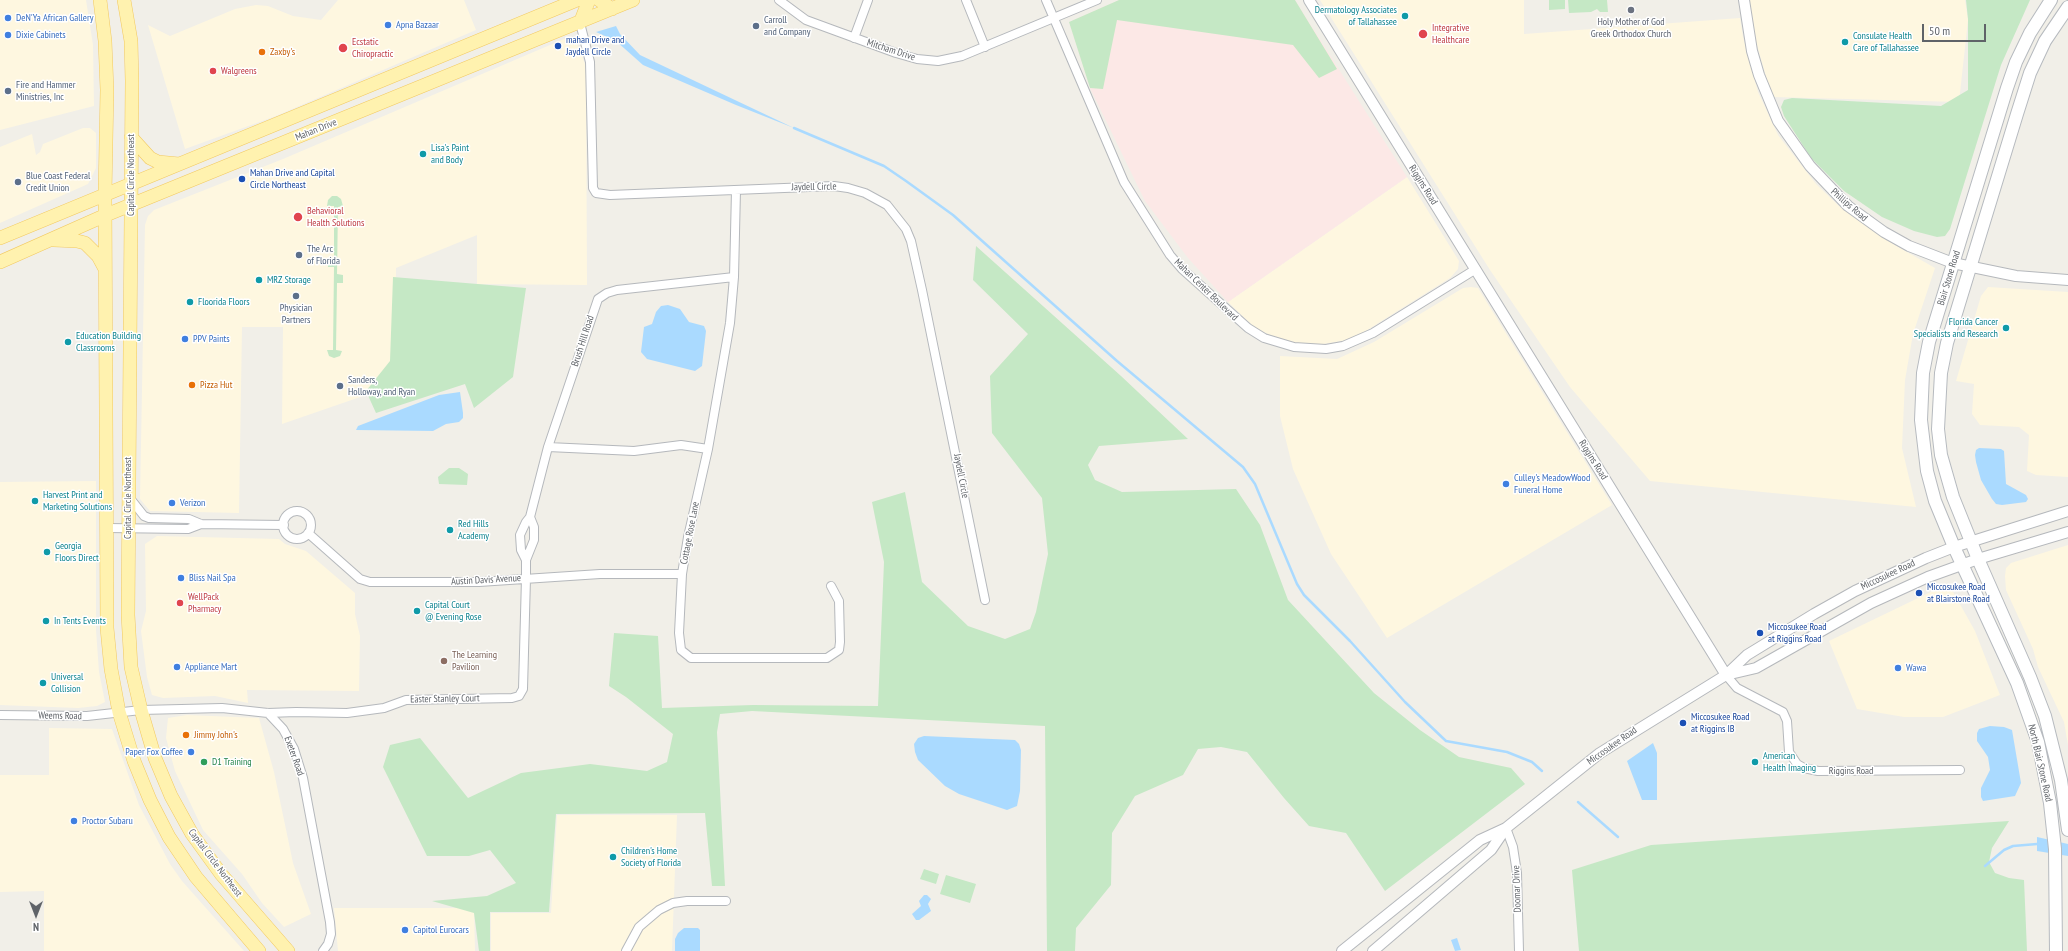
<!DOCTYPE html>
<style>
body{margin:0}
#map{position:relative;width:2068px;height:951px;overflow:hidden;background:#f1efe8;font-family:"PT Sans Narrow",sans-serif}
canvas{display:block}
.north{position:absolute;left:16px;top:895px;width:40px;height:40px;-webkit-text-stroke:3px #fff;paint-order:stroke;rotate:180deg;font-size:11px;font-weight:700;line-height:16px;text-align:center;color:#5f6368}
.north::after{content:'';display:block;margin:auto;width:14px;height:18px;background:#5f6368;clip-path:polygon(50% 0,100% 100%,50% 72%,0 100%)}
.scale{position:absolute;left:1922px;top:24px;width:64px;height:18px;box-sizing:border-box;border:2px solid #5f6368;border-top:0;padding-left:5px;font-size:12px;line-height:14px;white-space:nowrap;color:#5f6368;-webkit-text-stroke:3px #fff;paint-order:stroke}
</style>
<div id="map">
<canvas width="2068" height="951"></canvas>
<div class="north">N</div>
<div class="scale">50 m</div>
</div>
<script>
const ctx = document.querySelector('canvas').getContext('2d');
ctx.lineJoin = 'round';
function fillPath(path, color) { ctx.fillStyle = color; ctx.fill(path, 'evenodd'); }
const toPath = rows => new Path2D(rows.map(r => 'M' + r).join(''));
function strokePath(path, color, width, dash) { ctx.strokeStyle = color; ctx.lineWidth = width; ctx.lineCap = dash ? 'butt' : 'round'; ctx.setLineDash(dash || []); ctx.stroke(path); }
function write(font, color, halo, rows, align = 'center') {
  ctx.font = font + ' "PT Sans Narrow",sans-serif'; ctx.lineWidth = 3; ctx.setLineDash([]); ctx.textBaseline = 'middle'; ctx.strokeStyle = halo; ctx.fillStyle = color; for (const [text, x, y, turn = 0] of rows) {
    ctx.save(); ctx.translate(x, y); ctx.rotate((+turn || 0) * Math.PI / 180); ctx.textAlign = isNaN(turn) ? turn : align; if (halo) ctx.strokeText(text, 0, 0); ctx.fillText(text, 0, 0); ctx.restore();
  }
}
fillPath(toPath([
 [0,0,86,0,93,45,94,106,0,130],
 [338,0,464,0,476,30,276,116,185,149,148,25,170,36,235,9,256,5,268,6,293,16,321,20],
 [1320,0,1524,0,1524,34,1740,18,1743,37,1758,92,1778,135,1816,184,1841,208,1893,244,1935,268,1913,334,1905,380,1902,448,1916,507,1650,481,1570,387,1490,270],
 [1748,0,1965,0,1968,20,1959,102,1772,97,1754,35],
 [575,37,586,67,587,285,477,284,477,235,396,268,395,385,282,424,283,327,242,327,239,513,150,511,140,499,145,225,148,216,154,210,283,159,564,39],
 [83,128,90,128,96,133,96,168,88,184,0,223,0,147,32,134,36,155,40,152,43,144],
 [1407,177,1459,261,1458,269,1450,278,1353,339,1317,345,1295,344,1276,338,1254,327,1228,302],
 [1471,287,1478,288,1612,505,1387,638,1331,554,1293,469,1280,416,1280,356,1337,359,1374,342,1463,288],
 [1988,287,2068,292,2068,477,2036,475,2027,471,2029,435,2019,427,1980,425,1972,414,1974,384,1956,381,1981,296],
 [96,481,96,630,99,672,105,702,97,706,78,708,0,705,0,482],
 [157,536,279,539,285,544,306,551,355,593,355,614,360,636,359,691,247,690,248,703,215,696,163,698,152,695,147,677,141,631,146,611,145,544],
 [2068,545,2068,745,2064,722,2038,667,2033,649,2006,590,2005,576,2006,568,2011,563],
 [1941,587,1952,590,1975,631,2000,695,1943,717,1904,717,1857,709,1829,641],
 [187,715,259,718,274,772,293,863,311,914,284,927,262,903,242,874,203,830,175,771,166,738,168,718],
 [49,728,112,729,139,805,170,864,182,881,244,951,44,951,44,891,0,892,0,775,49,775],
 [557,815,677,815,672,951,491,951,491,913,551,913],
 [334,908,474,908,475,951,338,951]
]), '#fef7e0');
fillPath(toPath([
 [1119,0,1295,0,1407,177,1228,302,1188,258,1145,201,1090,88,1069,22]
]), '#fce8e6');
fillPath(toPath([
 [1119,0,1295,0,1337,69,1319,78,1293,45,1117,20,1103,89,1090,88,1069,22],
 [1549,0,1565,0,1565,9,1549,10],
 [1568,0,1607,0,1608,12,1600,12,1597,9,1591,12,1569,13],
 [1966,0,2030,0,2001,65,1950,229,1945,236,1937,237,1914,231,1882,217,1844,191,1811,158,1784,116,1781,107,1784,100,1792,98,1941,106,1968,90,1968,19],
 [332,196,337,196,341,199,343,206,338,207,337,274,343,275,343,283,337,283,336,350,342,351,340,356,334,358,329,356,327,350,333,350,334,267,328,267,328,260,334,260,334,206,327,206,328,200],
 [976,246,1121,376,1188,439,1099,446,1088,465,1095,480,1122,492,1236,489,1260,525,1288,600,1374,693,1420,730,1459,757,1511,768,1525,784,1385,891,1346,833,1309,826,1284,798,1247,752,1221,747,1198,749,1183,775,1135,796,1112,833,1111,885,1076,928,1075,951,1047,951,1045,726,752,711,720,714,717,732,725,886,712,886,705,813,556,814,549,912,490,912,490,951,479,951,474,913,432,901,487,896,516,883,490,850,469,856,427,856,383,767,390,745,420,738,468,798,521,773,590,764,647,771,667,762,673,734,626,697,609,686,614,633,658,636,662,708,753,705,878,706,884,562,872,502,905,492,922,582,968,626,1005,639,1030,629,1036,612,1048,554,1042,498,992,433,990,376,1028,334,973,280],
 [393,277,526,288,513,377,474,408,465,384,376,413,366,391,390,361],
 [449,468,459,468,468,474,467,485,439,484,438,477],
 [2009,821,1992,848,1989,862,1995,873,2009,878,2024,880,2027,951,1579,951,1572,870,1651,845],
 [924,869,939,874,936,884,920,879],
 [946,875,976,884,970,903,940,894]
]), '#c5e8c5');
fillPath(toPath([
 [616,26,620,34,640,55,794,128,736,105,643,65,616,41,596,32],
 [668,305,680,309,689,322,704,326,706,331,702,366,695,371,647,359,641,352,644,327,652,324,656,312,661,306],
 [460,392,463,413,463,418,459,422,446,424,433,431,356,430,358,426,439,395],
 [1979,448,2001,449,2004,451,2006,484,2026,495,2028,499,2026,502,2002,505,1996,504,1992,499,1981,480,1976,462,1975,455,1976,450],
 [1990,726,2004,727,2012,730,2021,783,2015,796,1983,801,1981,797,1981,788,1990,770,1988,757,1977,741,1977,733,1979,729],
 [924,736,1015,740,1019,744,1021,750,1020,791,1017,806,1007,810,959,794,945,786,918,760,915,752,914,744,918,738],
 [1653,743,1657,753,1657,800,1642,800,1627,761],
 [2037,837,2068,844,2068,856,2037,851],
 [924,895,927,895,931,899,928,904,931,911,919,920,916,920,912,914,921,906,919,901],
 [684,928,698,928,700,930,700,951,675,951,675,939,678,933],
 [1457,938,1461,950,1455,951,1451,940]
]), '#aadaff');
strokePath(toPath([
 [794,128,884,166,906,181,953,215,1117,361,1243,467,1255,484,1297,584,1304,595,1350,641,1405,702,1446,741,1507,752,1532,762,1542,771],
 [1578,802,1618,837],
 [1985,866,2004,850,2013,846,2037,844]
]), '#aadaff', 2.5);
const minor = toPath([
 [779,0,806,20,896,53,917,59,938,61,962,56,1097,0],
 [966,0,985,47],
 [1046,0,1124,182,1170,255,1182,269,1248,328,1264,338,1294,347,1326,349,1343,346,1373,333,1476,269],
 [580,23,590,62,593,188,596,193,610,195,834,186,848,188,865,193,887,205,906,229,911,241,922,290,985,600],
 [854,38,868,0],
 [736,190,734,277,730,323,708,449,688,537,682,574,679,633,681,650,691,658,827,658,839,650,840,642,839,601,831,586],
 [548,447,634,451,681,445,708,449],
 [129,497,144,516,149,518,189,519,201,524,284,525],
 '283 525a14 14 0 1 1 28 0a14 14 0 1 1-28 0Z',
 [107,528,188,529,201,524],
 [308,533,360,579,370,582,479,582,600,574,682,574],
 [526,560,534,540,534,527,530,517],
 [1726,675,1737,688,1783,712,1787,721,1789,752,1797,764,1804,768,1818,771,1960,770],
 [268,713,283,729,294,749,303,778,330,922,331,934,328,944,323,951],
 [0,715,87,716,141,710,222,708,268,713,296,712,347,713,384,708,406,700,512,698,519,696,523,689,526,578,526,560,521,550,520,535,526,522,530,517,548,447,598,299,607,293,617,290,734,277],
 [1506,828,1513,847,1517,873,1519,951],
 [626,951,639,927,659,910,673,903,687,901,726,901]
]);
const tertiary = toPath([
 [1309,0,1726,675],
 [1744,0,1752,51,1759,75,1778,121,1810,166,1848,206,1884,232,1909,246,1953,263,2016,276,2068,280],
 [1726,675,1756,668,1871,603,1928,577,1978,559,2068,532],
 [1342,951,1480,840,1506,828,1600,753,1726,675,1747,655,1814,614,1855,591,1926,558,1954,547,2068,511],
 [1373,951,1491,850,1506,828]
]);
const secondary = toPath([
 [2051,0,2030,33,2016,62,2007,88,1929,342,1923,373,1921,420,1927,471,1935,501,1954,547,2017,683,2038,742,2050,803,2055,849,2056,951],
 [2068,7,2045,41,2030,73,2017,114,1947,343,1941,373,1938,429,1941,455,1953,497,1978,559,2030,677,2045,716,2061,780,2068,830]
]);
const primary = toPath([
 [100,0,105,41,107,90,105,194,107,628,111,669,119,712,134,761,150,800,169,837,196,877,259,951],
 [124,0,131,41,132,81,128,615,131,667,141,710,155,758,171,796,192,834,221,874,288,951],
 [599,0,612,9],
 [580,23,589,0],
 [131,137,150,158,158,162,179,164],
 [0,238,577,0],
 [54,240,77,241,85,243,98,256,105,269],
 [0,262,106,215,633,0]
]);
strokePath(minor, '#b5b8bc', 10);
strokePath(tertiary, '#b5b8bc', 12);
strokePath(secondary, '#b6babf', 14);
strokePath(primary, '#f2c960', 14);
strokePath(minor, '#fff', 8);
strokePath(tertiary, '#fff', 10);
strokePath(secondary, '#fff', 12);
strokePath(primary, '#fff2af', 13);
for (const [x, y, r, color] of [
 [1631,10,4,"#6b7280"],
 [1405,16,4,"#0f9aa8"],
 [8,18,4,"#3f7fe0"],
 [388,25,4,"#3f7fe0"],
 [756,26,4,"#5c6f8a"],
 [1423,34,5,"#e0444e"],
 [8,35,4,"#3f7fe0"],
 [1845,42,4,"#0f9aa8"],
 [558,46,4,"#1a4fb4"],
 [343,48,5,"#e0444e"],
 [262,52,4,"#e8710a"],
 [213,71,4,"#e0444e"],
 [8,91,4,"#5c6f8a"],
 [423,154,4,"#0f9aa8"],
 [242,179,4,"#1a4fb4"],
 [18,182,4,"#5c6f8a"],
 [298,217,5,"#e0444e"],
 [299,255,4,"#5c6f8a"],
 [259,280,4,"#0f9aa8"],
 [296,296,4,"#5c6f8a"],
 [190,302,4,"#0f9aa8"],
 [2006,328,4,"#0f9aa8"],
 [185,339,4,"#3f7fe0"],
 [68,342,4,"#0f9aa8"],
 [192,385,4,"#e8710a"],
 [340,386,4,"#5c6f8a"],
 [1506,484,4,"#3f7fe0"],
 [35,501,4,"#0f9aa8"],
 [172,503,4,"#3f7fe0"],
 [450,530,4,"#0f9aa8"],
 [47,552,4,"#0f9aa8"],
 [181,578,4,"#3f7fe0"],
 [1919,593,4,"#1a4fb4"],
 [180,603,4,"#e0444e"],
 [417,611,4,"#0f9aa8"],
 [46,621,4,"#0f9aa8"],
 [1760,633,4,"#1a4fb4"],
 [444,661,4,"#8d6e63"],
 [177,667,4,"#3f7fe0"],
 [1898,668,4,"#3f7fe0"],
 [43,683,4,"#0f9aa8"],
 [1683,723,4,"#1a4fb4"],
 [186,735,4,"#e8710a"],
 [191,752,4,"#3f7fe0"],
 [204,762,4,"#2e9e5b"],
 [1755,762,4,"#0f9aa8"],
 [74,821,4,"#3f7fe0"],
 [613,857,4,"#0f9aa8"],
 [405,930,4,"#3f7fe0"]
]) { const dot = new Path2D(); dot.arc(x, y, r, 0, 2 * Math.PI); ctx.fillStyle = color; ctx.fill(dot); strokePath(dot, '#fff', 1.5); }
write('10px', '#0d838f', '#fff', [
 ["Dermatology Associates",1397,10,"right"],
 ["of Tallahassee",1397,22,"right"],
 ["Consulate Health",1853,36],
 ["Care of Tallahassee",1853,48],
 ["Lisa's Paint",431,148],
 ["and Body",431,160],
 ["MRZ Storage",267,280],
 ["Floorida Floors",198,302],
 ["Florida Cancer",1998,322,"right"],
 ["Specialists and Research",1998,334,"right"],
 ["Education Building",76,336],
 ["Classrooms",76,348],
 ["Harvest Print and",43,495],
 ["Marketing Solutions",43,507],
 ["Red Hills",458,524],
 ["Academy",458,536],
 ["Georgia",55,546],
 ["Floors Direct",55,558],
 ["Capital Court",425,605],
 ["@ Evening Rose",425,617],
 ["In Tents Events",54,621],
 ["Universal",51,677],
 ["Collision",51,689],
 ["American",1763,756],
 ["Health Imaging",1763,768],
 ["Children's Home",621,851],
 ["Society of Florida",621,863]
], 'left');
write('10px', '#366cbe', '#fff', [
 ["DeN'Ya African Gallery",16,18],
 ["Apna Bazaar",396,25],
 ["Dixie Cabinets",16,35],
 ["PPV Paints",193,339],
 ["Culley's MeadowWood",1514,478],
 ["Funeral Home",1514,490],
 ["Verizon",180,503],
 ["Bliss Nail Spa",189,578],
 ["Appliance Mart",185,667],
 ["Wawa",1906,668],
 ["Paper Fox Coffee",183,752,"right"],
 ["Proctor Subaru",82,821],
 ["Capitol Eurocars",413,930]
], 'left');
write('10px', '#4e5e75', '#fff', [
 ["Carroll",764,20],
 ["and Company",764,32],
 ["Fire and Hammer",16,85],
 ["Ministries, Inc",16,97],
 ["Blue Coast Federal",26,176],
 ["Credit Union",26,188],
 ["The Arc",307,249],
 ["of Florida",307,261],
 ["Physician",296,308,"center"],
 ["Partners",296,320,"center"],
 ["Sanders,",348,380],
 ["Holloway, and Ryan",348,392]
], 'left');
write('10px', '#5b616d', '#fff', [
 ["Holy Mother of God",1631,22],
 ["Greek Orthodox Church",1631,34]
]);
write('10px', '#be3a42', '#fff', [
 ["Integrative",1432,28],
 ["Healthcare",1432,40],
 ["Ecstatic",352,42],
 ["Chiropractic",352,54],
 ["Walgreens",221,71],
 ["Behavioral",307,211],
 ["Health Solutions",307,223],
 ["WellPack",188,597],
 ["Pharmacy",188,609]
], 'left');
write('10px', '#164399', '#fff', [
 ["mahan Drive and",566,40],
 ["Jaydell Circle",566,52],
 ["Mahan Drive and Capital",250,173],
 ["Circle Northeast",250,185],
 ["Miccosukee Road",1927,587],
 ["at Blairstone Road",1927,599],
 ["Miccosukee Road",1768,627],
 ["at Riggins Road",1768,639],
 ["Miccosukee Road",1691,717],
 ["at Riggins IB",1691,729]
], 'left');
write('10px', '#5f6368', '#fff', [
 ["Mitcham Drive",891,50,18],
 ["Mahan Drive",316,130,-22],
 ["Capital Circle Northeast",131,175,-90],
 ["Riggins Road",1423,185,58],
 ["Jaydell Circle",814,187,-1],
 ["Phillips Road",1849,205,41],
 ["Blair Stone Road",1949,278,-73],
 ["Mahan Center Boulevard",1206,290,44],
 ["Brush Hill Road",583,341,-72],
 ["Riggins Road",1593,460,58],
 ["Jaydell Circle",961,476,79],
 ["Capital Circle Northeast",128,498,-90],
 ["Cottage Rose Lane",690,533,-79],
 ["Miccosukee Road",1888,575,-25],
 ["Austin Davis Avenue",486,580,-3],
 ["Easter Stanley Court",445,699,-1],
 ["Weems Road",60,716,1],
 ["Miccosukee Road",1612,746,-35],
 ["Exeter Road",294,756,70],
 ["North Blair Stone Road",2040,763,77],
 ["Riggins Road",1851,771],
 ["Capital Circle Northeast",215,863,53],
 ["Doomar Drive",1517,889,-92]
]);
write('10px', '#c56008', '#fff', [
 ["Zaxby's",270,52],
 ["Pizza Hut",200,385],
 ["Jimmy John's",194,735]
], 'left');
write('10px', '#785e54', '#fff', [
 ["The Learning",452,655],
 ["Pavilion",452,667]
], 'left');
write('10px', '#27864d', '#fff', [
 ["D1 Training",212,762]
], 'left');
</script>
